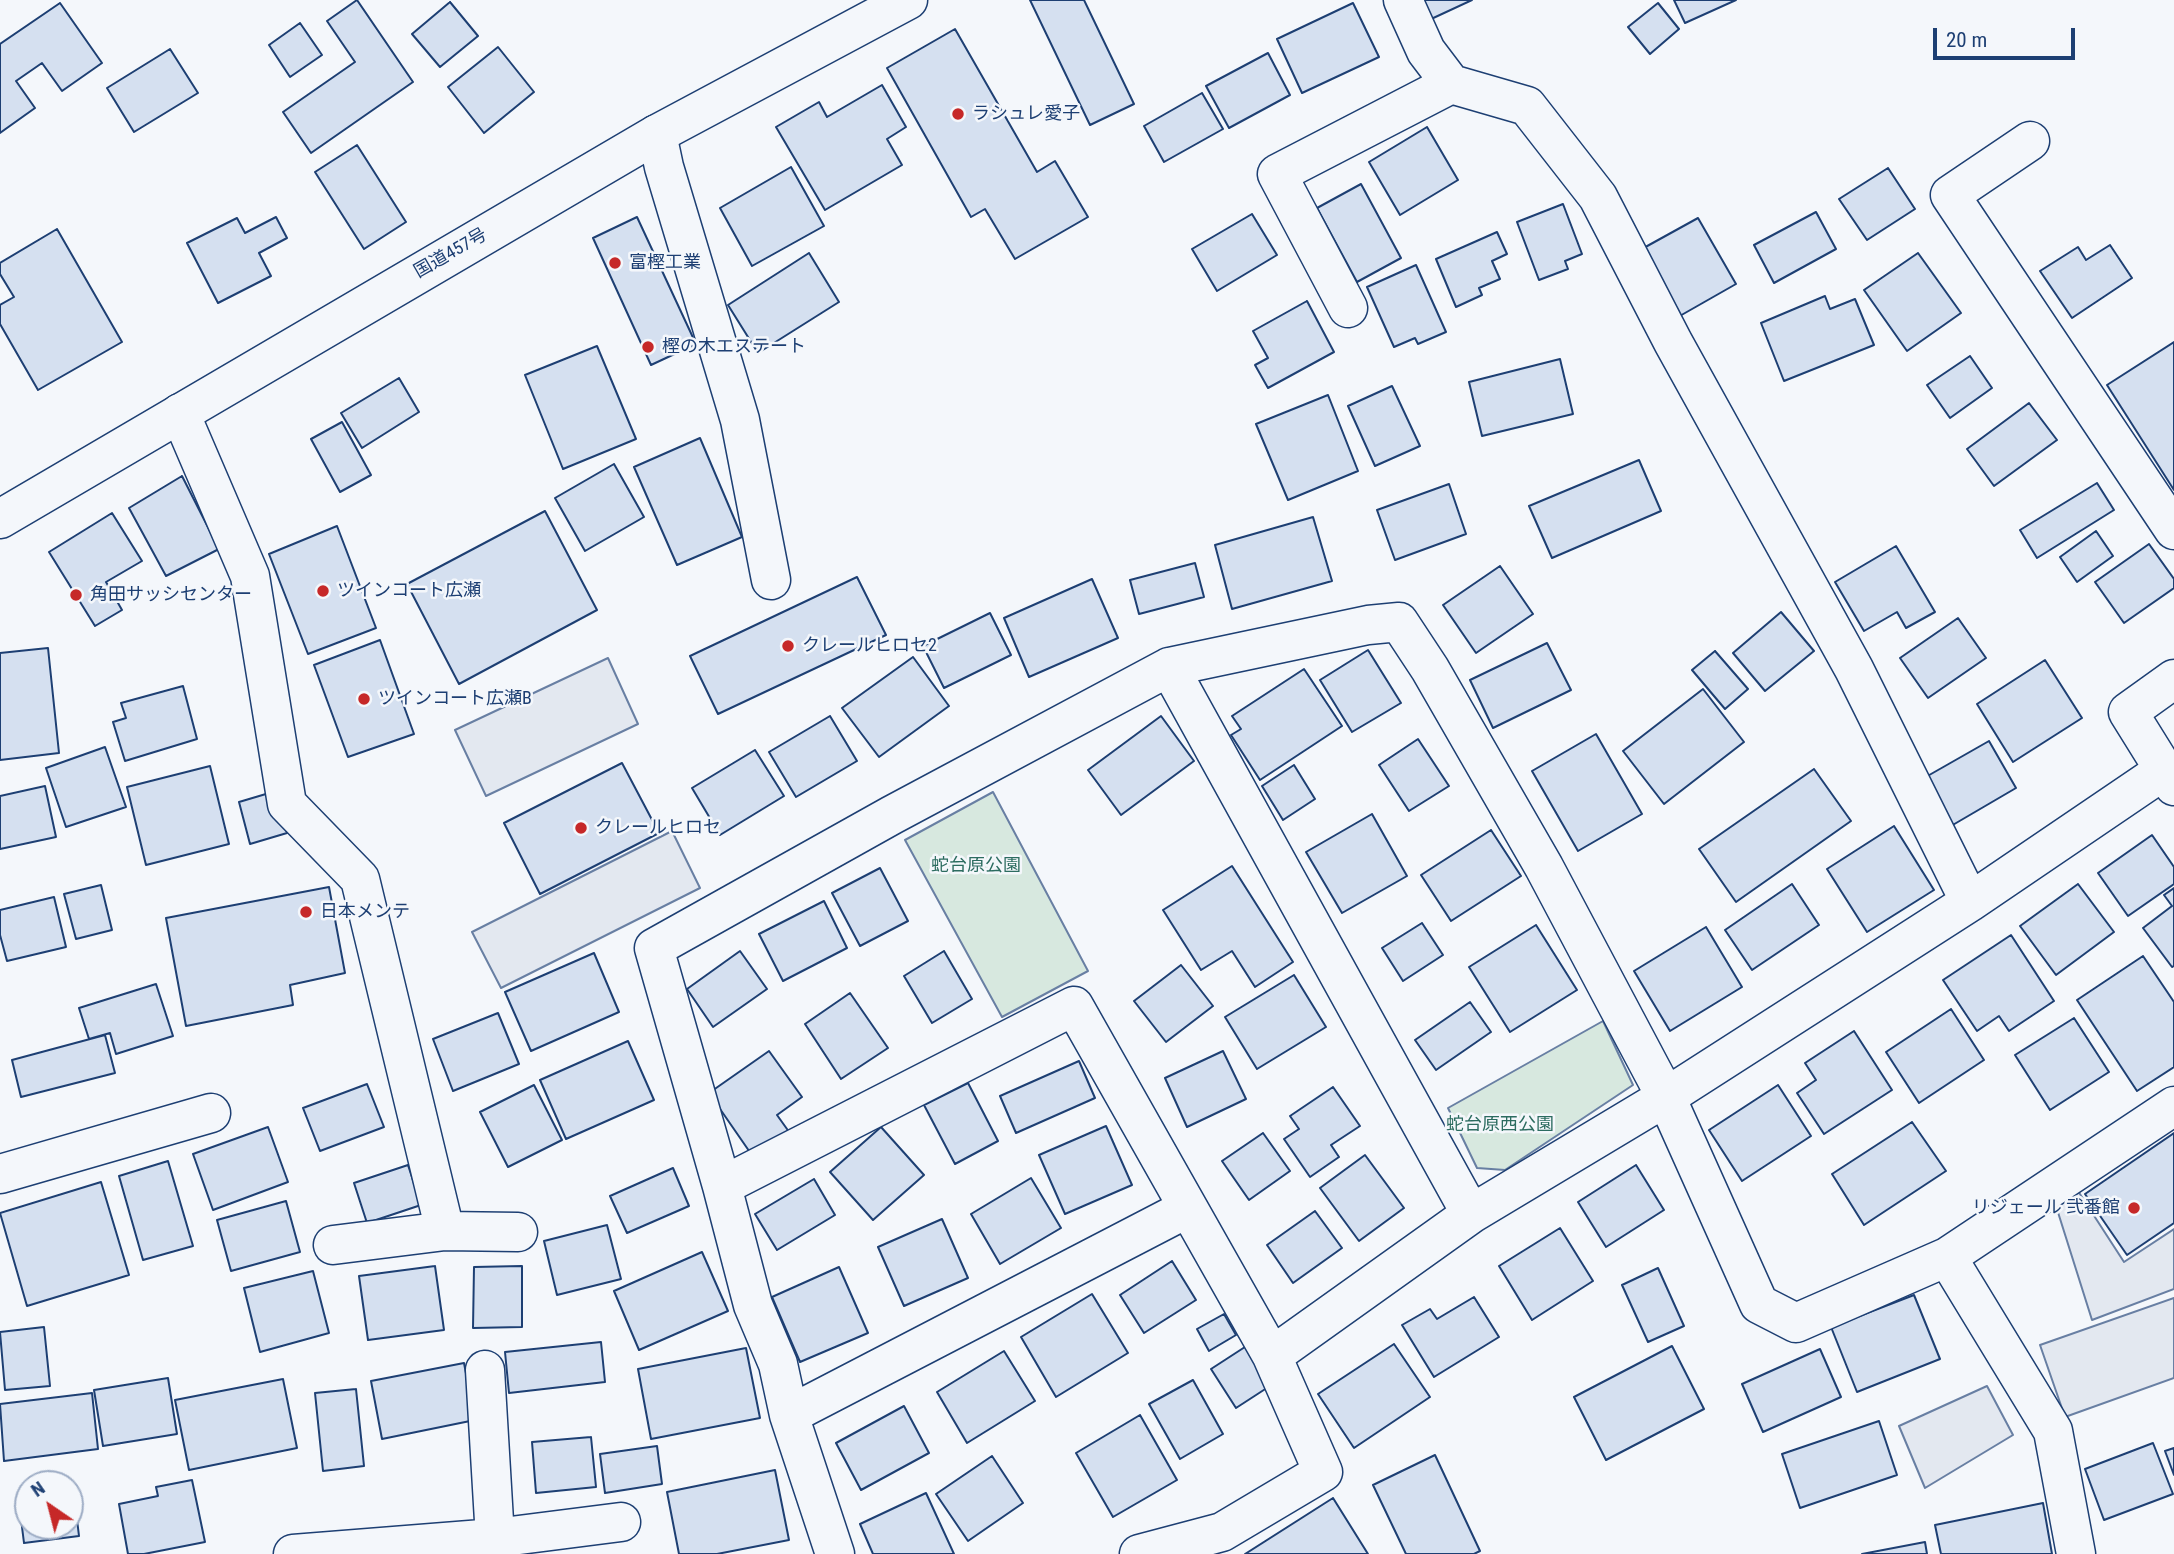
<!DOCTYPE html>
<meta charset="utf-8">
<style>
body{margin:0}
#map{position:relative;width:2174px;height:1554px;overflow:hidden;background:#f4f7fb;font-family:"Roboto Condensed",sans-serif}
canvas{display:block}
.north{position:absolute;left:14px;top:1470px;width:70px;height:70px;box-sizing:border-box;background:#f4f7fb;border:2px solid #9eadc5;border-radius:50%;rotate:325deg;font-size:19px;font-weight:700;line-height:28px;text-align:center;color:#1d3f73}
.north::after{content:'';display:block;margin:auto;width:24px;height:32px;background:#c62828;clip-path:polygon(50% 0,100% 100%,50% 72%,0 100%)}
.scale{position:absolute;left:1933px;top:28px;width:142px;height:32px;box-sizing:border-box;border:4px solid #1d3f73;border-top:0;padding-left:9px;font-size:21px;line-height:24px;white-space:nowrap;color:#1d3f73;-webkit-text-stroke:5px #f4f7fb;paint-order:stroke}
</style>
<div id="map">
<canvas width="2174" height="1554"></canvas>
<div class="north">N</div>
<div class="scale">20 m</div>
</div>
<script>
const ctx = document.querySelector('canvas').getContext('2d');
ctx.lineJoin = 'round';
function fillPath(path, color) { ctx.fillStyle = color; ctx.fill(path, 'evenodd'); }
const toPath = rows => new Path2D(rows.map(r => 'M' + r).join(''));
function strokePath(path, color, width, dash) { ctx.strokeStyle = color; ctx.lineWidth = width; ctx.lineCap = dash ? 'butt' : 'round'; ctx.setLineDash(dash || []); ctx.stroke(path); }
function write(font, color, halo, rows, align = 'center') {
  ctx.font = font + ' "Roboto Condensed","Noto Sans JP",sans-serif'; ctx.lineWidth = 5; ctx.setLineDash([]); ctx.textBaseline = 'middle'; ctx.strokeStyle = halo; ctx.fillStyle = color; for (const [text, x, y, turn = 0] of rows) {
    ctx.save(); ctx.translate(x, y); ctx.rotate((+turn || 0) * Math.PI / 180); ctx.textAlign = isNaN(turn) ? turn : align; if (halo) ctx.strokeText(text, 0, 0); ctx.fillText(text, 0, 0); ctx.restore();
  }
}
const green = toPath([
 [993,792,1088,971,1002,1017,905,840,993,792],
 [1603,1021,1633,1085,1505,1170,1477,1168,1448,1108,1603,1021]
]);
fillPath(green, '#d7e8df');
strokePath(green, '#687fa3', 2);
const parking = toPath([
 [608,658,638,724,486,796,455,730,608,658],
 [672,831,700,888,501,988,472,932,672,831],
 [2078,1191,2124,1262,2174,1229,2174,1289,2092,1320,2056,1206,2078,1191],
 [2174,1298,2174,1378,2065,1417,2040,1345,2174,1298],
 [1987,1386,2013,1435,1925,1488,1899,1426,1987,1386]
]);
fillPath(parking, '#e3e8f0');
strokePath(parking, '#687fa3', 2);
const building = toPath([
 [357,0,413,82,311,153,283,112,355,62,327,21,357,0],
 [1030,0,1084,0,1134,104,1090,125,1030,0],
 [1420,0,1472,0,1429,20,1420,0],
 [1674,0,1736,0,1685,23,1674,0],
 [450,2,478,36,440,67,412,34,450,2],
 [60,3,102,63,62,91,42,63,16,81,35,108,0,133,0,44,60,3],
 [1353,3,1379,57,1302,93,1277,39,1353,3],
 [1658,3,1679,29,1650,54,1628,27,1658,3],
 [300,23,322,55,290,77,269,45,300,23],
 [955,29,1037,172,1055,161,1088,217,1015,259,985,209,971,217,887,68,955,29],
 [498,47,534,92,484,133,448,87,498,47],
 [170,49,198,93,134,132,107,88,170,49],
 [1268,53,1290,95,1229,128,1206,86,1268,53],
 [882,85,906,127,887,139,902,165,825,210,776,127,819,102,827,117,882,85],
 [1202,93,1223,129,1164,162,1144,126,1202,93],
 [1427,127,1458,180,1400,215,1369,162,1427,127],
 [357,145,406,222,364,249,315,172,357,145],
 [791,167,824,226,752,266,720,208,791,167],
 [1888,168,1915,209,1867,240,1839,199,1888,168],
 [1361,184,1401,258,1357,282,1317,208,1361,184],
 [1563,204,1582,254,1565,261,1568,269,1539,280,1517,222,1563,204],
 [1816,212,1836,249,1774,283,1754,245,1816,212],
 [1252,214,1277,255,1217,291,1192,249,1252,214],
 [276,217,287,238,259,253,271,276,218,303,187,243,237,218,245,233,276,217],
 [637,217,696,344,651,365,593,238,637,217],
 [1698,218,1736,284,1678,317,1640,250,1698,218],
 [57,229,122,342,38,390,0,324,0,305,14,297,0,274,0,263,57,229],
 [1497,232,1507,254,1492,261,1500,279,1479,288,1482,295,1456,307,1436,259,1497,232],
 [2110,245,2132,278,2072,318,2040,271,2078,247,2086,260,2110,245],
 [809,253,839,302,758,353,728,305,809,253],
 [1918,253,1961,313,1907,351,1864,290,1918,253],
 [1416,265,1446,332,1418,344,1415,338,1394,347,1367,287,1416,265],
 [1825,296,1830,309,1855,299,1874,345,1784,381,1761,323,1825,296],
 [1307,301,1334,352,1268,388,1255,365,1268,358,1253,331,1307,301],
 [2174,342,2174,490,2107,385,2174,342],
 [597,346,636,439,563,469,525,375,597,346],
 [1970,356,1992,388,1950,418,1927,385,1970,356],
 [1560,359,1573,414,1482,436,1469,382,1560,359],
 [399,378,419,412,362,448,341,413,399,378],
 [1392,386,1420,446,1375,466,1348,406,1392,386],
 [1328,395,1358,471,1288,500,1256,424,1328,395],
 [2029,403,2057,440,1994,486,1967,449,2029,403],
 [342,422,371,475,340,492,311,439,342,422],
 [700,438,742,537,677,565,634,467,700,438],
 [1639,460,1661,511,1552,558,1529,506,1639,460],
 [614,464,644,517,585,551,555,498,614,464],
 [182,476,219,549,166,576,129,508,182,476],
 [2097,483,2114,510,2037,558,2020,530,2097,483],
 [1449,484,1466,534,1395,560,1377,510,1449,484],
 [545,511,597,610,459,684,407,584,545,511],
 [112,513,142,561,106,582,122,610,95,626,49,552,112,513],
 [1313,517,1332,581,1232,609,1215,545,1313,517],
 [337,526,376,628,308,654,269,554,337,526],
 [2096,531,2113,556,2077,582,2060,557,2096,531],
 [2149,544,2174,579,2174,588,2124,623,2095,582,2149,544],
 [1896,546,1935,612,1906,628,1897,612,1864,631,1835,582,1896,546],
 [1195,563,1204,597,1139,614,1130,580,1195,563],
 [1500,566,1533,614,1476,653,1443,605,1500,566],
 [857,577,886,635,718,714,690,656,857,577],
 [1092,579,1118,638,1029,677,1004,618,1092,579],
 [1781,612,1814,651,1765,691,1733,653,1781,612],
 [990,613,1011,655,944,688,923,646,990,613],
 [1958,618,1986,658,1928,698,1900,658,1958,618],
 [380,640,414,734,348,757,314,665,380,640],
 [1547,643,1571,690,1493,728,1470,680,1547,643],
 [48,648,59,753,0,760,0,653,48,648],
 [1368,650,1401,703,1352,732,1320,680,1368,650],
 [1715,651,1748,689,1725,709,1692,670,1715,651],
 [913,657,949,706,879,757,842,708,913,657],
 [2045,660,2082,718,2013,762,1977,704,2045,660],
 [1304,669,1342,726,1260,780,1231,735,1241,729,1232,716,1304,669],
 [183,686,197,739,125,761,113,722,126,718,121,703,183,686],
 [1703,689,1744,742,1664,804,1623,751,1703,689],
 [830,716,857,761,796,797,769,752,830,716],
 [1161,716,1194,761,1121,815,1088,770,1161,716],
 [1596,734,1642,814,1578,851,1532,771,1596,734],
 [1418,739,1449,786,1409,811,1379,765,1418,739],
 [1989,741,2016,788,1951,826,1924,778,1989,741],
 [105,747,126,807,66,827,46,768,105,747],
 [755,750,784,796,720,835,692,788,755,750],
 [622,763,659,833,540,894,504,823,622,763],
 [1294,765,1315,799,1283,820,1262,786,1294,765],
 [210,766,229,844,146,865,127,787,210,766],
 [1814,769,1851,821,1736,902,1699,849,1814,769],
 [45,786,56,837,0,849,0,796,45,786],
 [276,791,287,833,250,844,239,802,276,791],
 [1372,814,1407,876,1342,913,1306,852,1372,814],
 [1894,826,1934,890,1867,932,1827,869,1894,826],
 [1491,830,1521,876,1451,921,1421,875,1491,830],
 [2152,835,2174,867,2174,884,2128,916,2098,873,2152,835],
 [1232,866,1293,962,1255,987,1232,951,1201,970,1163,910,1232,866],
 [880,868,908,921,860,946,832,893,880,868],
 [1792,884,1819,925,1752,970,1725,930,1792,884],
 [2078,884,2114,932,2056,975,2020,926,2078,884],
 [101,885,112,930,76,939,64,894,101,885],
 [329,887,345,973,290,985,293,1005,186,1026,166,918,329,887],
 [2174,888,2174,966,2172,967,2143,928,2172,906,2164,895,2174,888],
 [54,897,66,947,7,961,0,935,0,910,54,897],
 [824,901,847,948,783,981,759,934,824,901],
 [1422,923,1443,955,1403,981,1382,948,1422,923],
 [1536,925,1577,990,1510,1032,1469,967,1536,925],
 [1706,927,1742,987,1670,1031,1634,971,1706,927],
 [2011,935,2054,1001,2009,1031,1999,1016,1977,1031,1943,980,2011,935],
 [740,951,767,989,713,1027,687,989,740,951],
 [944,951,972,999,932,1023,904,976,944,951],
 [594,953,619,1012,531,1051,505,992,594,953],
 [2143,956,2174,1002,2174,1067,2137,1091,2077,1000,2143,956],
 [1181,965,1213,1006,1166,1042,1134,1001,1181,965],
 [1294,975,1326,1027,1257,1069,1225,1017,1294,975],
 [156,984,173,1036,116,1054,110,1033,89,1039,79,1008,156,984],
 [850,993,888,1048,841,1079,805,1024,850,993],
 [1470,1002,1491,1032,1436,1070,1415,1040,1470,1002],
 [1951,1009,1984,1060,1919,1103,1886,1052,1951,1009],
 [498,1013,519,1064,453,1091,433,1039,498,1013],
 [2074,1018,2109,1072,2050,1110,2015,1055,2074,1018],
 [1854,1031,1892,1090,1824,1134,1797,1093,1816,1080,1805,1063,1854,1031],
 [105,1035,115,1073,21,1097,12,1060,105,1035],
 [628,1041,654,1100,566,1139,540,1080,628,1041],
 [769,1051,802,1097,777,1115,792,1136,756,1161,709,1093,769,1051],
 [1223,1051,1246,1099,1187,1127,1165,1078,1223,1051],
 [1079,1061,1095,1098,1016,1133,1000,1096,1079,1061],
 [968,1083,998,1141,955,1164,924,1105,968,1083],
 [367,1084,384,1127,320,1151,303,1108,367,1084],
 [534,1085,562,1140,508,1167,480,1112,534,1085],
 [1778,1085,1811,1136,1742,1181,1709,1130,1778,1085],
 [1333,1087,1360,1126,1331,1145,1339,1157,1310,1177,1284,1139,1299,1129,1290,1116,1333,1087],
 [1912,1122,1946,1171,1864,1225,1832,1174,1912,1122],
 [1106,1126,1132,1185,1065,1214,1039,1155,1106,1126],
 [268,1127,288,1182,213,1210,193,1154,268,1127],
 [881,1127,924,1175,873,1220,830,1172,881,1127],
 [1263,1133,1290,1171,1249,1200,1222,1161,1263,1133],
 [2174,1133,2174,1223,2127,1255,2085,1194,2174,1133],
 [1365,1155,1404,1208,1359,1241,1320,1188,1365,1155],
 [168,1161,193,1246,143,1260,119,1176,168,1161],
 [408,1165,421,1205,367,1223,354,1183,408,1165],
 [1636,1165,1664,1210,1606,1247,1578,1202,1636,1165],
 [673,1168,689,1206,627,1233,610,1196,673,1168],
 [1031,1178,1061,1228,1000,1264,971,1214,1031,1178],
 [814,1179,835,1215,777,1250,755,1214,814,1179],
 [101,1182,129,1275,27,1306,0,1213,101,1182],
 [286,1201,300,1252,231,1271,217,1220,286,1201],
 [1315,1211,1342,1248,1293,1283,1267,1245,1315,1211],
 [942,1219,968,1278,904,1306,878,1247,942,1219],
 [607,1225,621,1279,557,1295,544,1241,607,1225],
 [1560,1228,1593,1281,1532,1320,1499,1266,1560,1228],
 [702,1252,728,1311,639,1350,614,1291,702,1252],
 [1172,1261,1196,1300,1144,1333,1120,1295,1172,1261],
 [435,1266,444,1330,368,1340,359,1276,435,1266],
 [522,1266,522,1327,473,1328,474,1267,522,1266],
 [839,1267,868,1333,800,1362,772,1297,839,1267],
 [1658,1268,1684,1326,1648,1342,1622,1285,1658,1268],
 [313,1271,329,1333,260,1352,244,1288,313,1271],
 [1092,1294,1128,1353,1056,1397,1021,1337,1092,1294],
 [1914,1295,1940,1359,1857,1392,1831,1327,1914,1295],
 [1474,1297,1499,1337,1434,1377,1402,1325,1430,1309,1437,1319,1474,1297],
 [1224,1314,1236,1335,1209,1351,1197,1329,1224,1314],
 [44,1327,50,1386,5,1390,0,1332,44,1327],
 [601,1342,605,1382,509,1393,505,1352,601,1342],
 [1394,1344,1430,1397,1354,1448,1318,1394,1394,1344],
 [1248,1345,1273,1384,1236,1408,1211,1369,1248,1345],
 [1672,1346,1704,1409,1606,1460,1574,1397,1672,1346],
 [746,1348,760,1418,651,1439,638,1369,746,1348],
 [1820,1349,1841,1397,1763,1432,1742,1384,1820,1349],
 [1004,1351,1035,1401,967,1443,937,1392,1004,1351],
 [464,1363,475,1420,382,1439,371,1381,464,1363],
 [168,1378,177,1434,103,1446,94,1390,168,1378],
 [283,1379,297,1448,189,1470,175,1400,283,1379],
 [1193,1380,1223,1434,1180,1459,1149,1404,1193,1380],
 [356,1389,364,1466,323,1471,315,1393,356,1389],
 [92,1393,98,1449,4,1461,0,1404,92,1393],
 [904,1406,929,1453,861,1490,836,1443,904,1406],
 [1140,1415,1177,1480,1113,1517,1076,1453,1140,1415],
 [1879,1421,1897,1475,1800,1508,1782,1454,1879,1421],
 [591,1437,596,1487,536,1493,532,1442,591,1437],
 [2153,1443,2173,1494,2104,1520,2085,1469,2153,1443],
 [657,1446,662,1484,605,1493,600,1454,657,1446],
 [2174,1448,2174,1475,2165,1451,2174,1448],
 [1435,1455,1480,1551,1474,1554,1406,1554,1373,1485,1435,1455],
 [992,1456,1023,1503,968,1541,936,1494,992,1456],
 [775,1470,789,1540,717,1554,679,1554,667,1492,775,1470],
 [192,1480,205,1542,144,1554,128,1554,119,1504,158,1496,156,1487,192,1480],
 [73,1487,79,1536,24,1543,18,1495,28,1494,28,1526,70,1526,70,1488,73,1487],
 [926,1493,954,1554,873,1554,860,1524,926,1493],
 [1333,1498,1368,1554,1245,1554,1333,1498],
 [2043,1503,2052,1554,1941,1554,1935,1525,2043,1503],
 [1925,1542,1927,1554,1862,1554,1925,1542]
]);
fillPath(building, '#d5e0f0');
strokePath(building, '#1d3f73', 2);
const minor = toPath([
 [1403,0,1426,51,1451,84,1527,106,1598,197,1673,342,1854,669,1970,902],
 [657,134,664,167,740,420,771,580],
 [2030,141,1950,195,2174,530],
 [1348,308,1277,174,1451,84],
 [180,413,250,576,287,804,360,879,445,1231,333,1245],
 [1169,667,1471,1214],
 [2174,679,2128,712,2174,786],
 [0,1174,211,1113],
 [722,1186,1074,1006,1272,1356,1323,1472,1222,1532,1139,1554],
 [445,1231,518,1232],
 [1947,1257,2053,1431,2076,1554],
 [1272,1356,1471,1214,1666,1097,1970,902,2163,771],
 [789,1415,1188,1208],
 [495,1538,621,1522],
 [293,1554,495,1538,485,1370],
 [835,1554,789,1415,778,1364,753,1305,722,1186,654,948,892,815,1169,667,1368,625,1399,622,1430,669,1544,867,1666,1097,1759,1304,1796,1323,1947,1257,2174,1106]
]);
const highway = toPath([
 [0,519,657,134,908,0]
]);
strokePath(minor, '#1d3f73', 41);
strokePath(highway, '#1d3f73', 41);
strokePath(minor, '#f4f7fb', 38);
strokePath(highway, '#f4f7fb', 38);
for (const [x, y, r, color] of [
 [958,114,7,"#c62828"],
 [615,263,7,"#c62828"],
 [648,347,7,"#c62828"],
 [323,591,7,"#c62828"],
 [76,595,7,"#c62828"],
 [788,646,7,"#c62828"],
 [364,699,7,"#c62828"],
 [581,828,7,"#c62828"],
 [306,912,7,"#c62828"],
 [2134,1208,7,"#c62828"]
]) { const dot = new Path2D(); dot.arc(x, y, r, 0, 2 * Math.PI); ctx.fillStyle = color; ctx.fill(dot); strokePath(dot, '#f4f7fb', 2.5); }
write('18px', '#1d3f73', '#f4f7fb', [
 ["ラシュレ愛子",972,114],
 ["富樫工業",629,263],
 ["樫の木エステート",662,347],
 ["ツインコート広瀬",337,591],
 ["角田サッシセンター",90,595],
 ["クレールヒロセ2",802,646],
 ["ツインコート広瀬B",378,699],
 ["クレールヒロセ",595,828],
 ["日本メンテ",320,912],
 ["リジェール 弐番館",2120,1208,"right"]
], 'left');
write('18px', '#1d3f73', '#f4f7fb', [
 ["国道457号",451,254,-30]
]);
write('18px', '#2c6c60', '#f4f7fb', [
 ["蛇台原公園",976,866],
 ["蛇台原西公園",1500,1125]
]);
</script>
